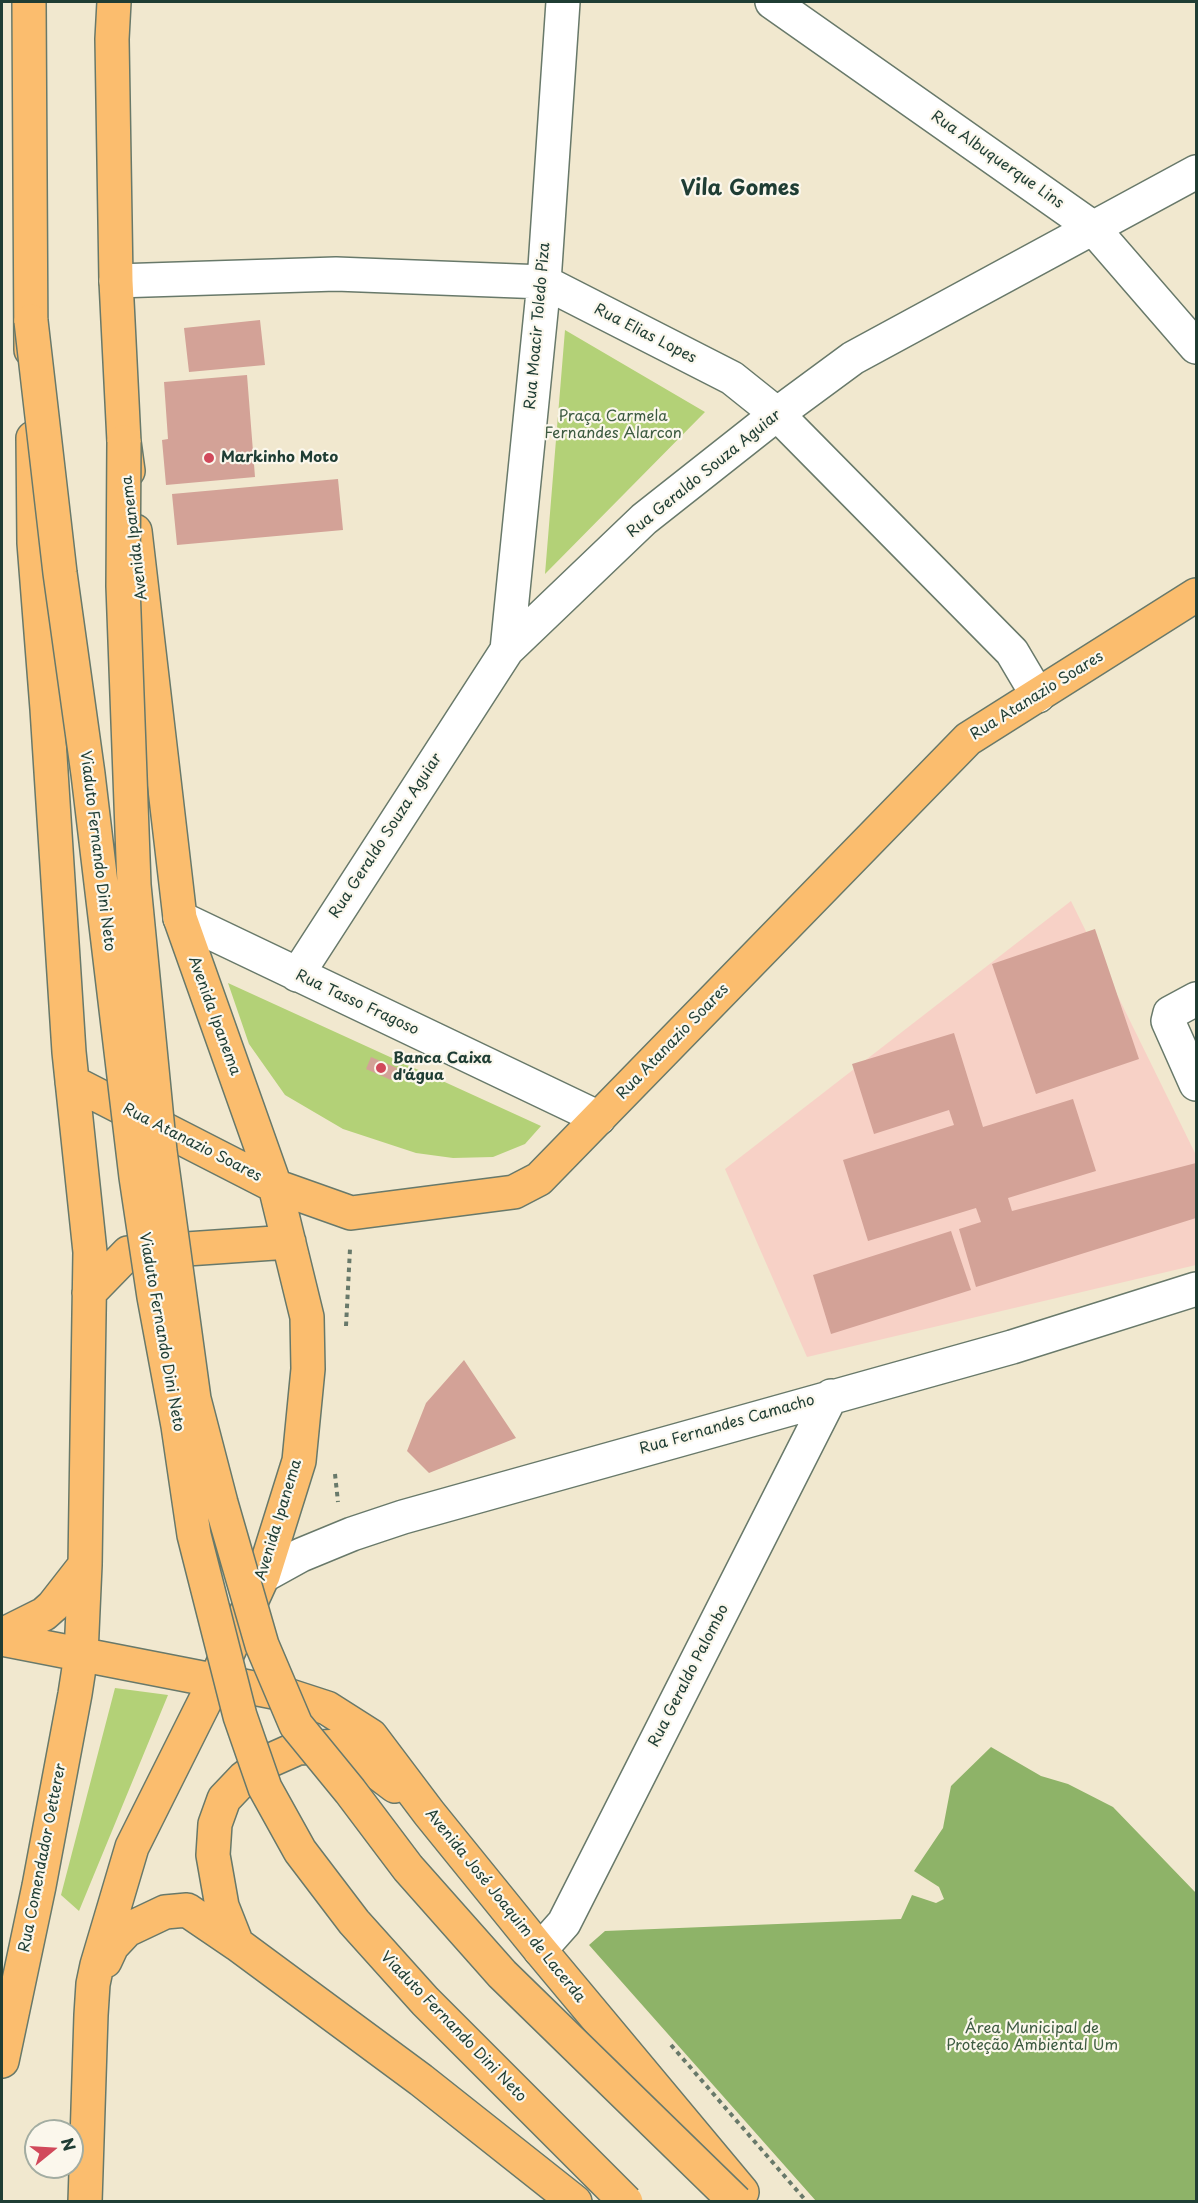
<!DOCTYPE html>
<meta charset="utf-8">
<style>
body{margin:0}
#map{position:relative;width:1198px;height:2203px;overflow:hidden;background:#f1e8cf;font-family:"Playpen Sans",sans-serif}
canvas{display:block}
.frame{position:absolute;inset:0;border:3px solid #1f3d34;pointer-events:none}
.north{position:absolute;left:24px;top:2119px;width:60px;height:60px;box-sizing:border-box;background:#fbf7ec;border:2px solid #a3ada2;border-radius:50%;rotate:72deg;font-size:16px;font-weight:700;line-height:24px;text-align:center;color:#1f3d34}
.north::after{content:'';display:block;margin:auto;width:21px;height:27px;background:#d1495b;clip-path:polygon(50% 0,100% 100%,50% 72%,0 100%)}
</style>
<div id="map">
<canvas width="1198" height="2203"></canvas>
<div class="frame"></div>
<div class="north">N</div>
</div>
<script>
const ctx = document.querySelector('canvas').getContext('2d');
ctx.lineJoin = 'round';
function fillPath(path, color) { ctx.fillStyle = color; ctx.fill(path, 'evenodd'); }
const toPath = rows => new Path2D(rows.map(r => 'M' + r).join(''));
function strokePath(path, color, width, dash) { ctx.strokeStyle = color; ctx.lineWidth = width; ctx.lineCap = dash ? 'butt' : 'round'; ctx.setLineDash(dash || []); ctx.stroke(path); }
function write(font, color, halo, rows, align = 'center') {
  ctx.font = font + ' "Playpen Sans",sans-serif'; ctx.lineWidth = 4.5; ctx.setLineDash([]); ctx.textBaseline = 'middle'; ctx.strokeStyle = halo; ctx.fillStyle = color; for (const [text, x, y, turn = 0] of rows) {
    ctx.save(); ctx.translate(x, y); ctx.rotate((+turn || 0) * Math.PI / 180); ctx.textAlign = isNaN(turn) ? turn : align; if (halo) ctx.strokeText(text, 0, 0); ctx.fillText(text, 0, 0); ctx.restore();
  }
}
fillPath(toPath([
 [1071,901,1196,1155,1196,1265,807,1357,725,1169]
]), '#f7d1c6');
fillPath(toPath([
 [565,330,705,412,545,574],
 [228,983,541,1126,525,1144,493,1157,453,1158,416,1153,343,1129,285,1095,249,1044],
 [115,1688,168,1695,79,1911,61,1895]
]), '#b3d177');
fillPath(toPath([
 [991,1747,1041,1776,1068,1784,1113,1807,1196,1893,1196,2201,816,2201,589,1945,605,1931,901,1919,912,1895,936,1903,944,1899,939,1887,914,1871,943,1828,951,1786]
]), '#8eb368');
fillPath(toPath([
 [260,320,265,365,189,372,184,328],
 [247,375,255,477,166,485,162,440,168,439,164,382],
 [338,479,343,530,177,545,172,494],
 [1095,929,1139,1059,1036,1094,992,964],
 [954,1033,983,1127,1073,1099,1096,1171,1008,1198,1012,1211,1196,1163,1196,1218,976,1287,959,1229,981,1222,976,1208,868,1241,843,1160,954,1125,949,1110,874,1134,852,1064],
 [371,1057,397,1068,391,1080,366,1069],
 [951,1231,971,1290,831,1334,813,1275],
 [464,1360,516,1438,429,1473,407,1451,426,1403]
]), '#d3a297');
const minor = toPath([
 [772,2,1092,227,1196,347],
 [116,281,336,274,544,282,732,378,777,414,1012,652,1038,696],
 [507,650,544,282,563,2],
 [180,918,599,1118],
 [297,975,507,650,644,519,777,414,853,358,1196,172],
 [1196,999,1170,1013,1168,1021,1196,1084],
 [263,1576,301,1555,352,1534,403,1517,1012,1347,1196,1289],
 [540,1950,564,1923,831,1396]
]);
const major = toPath([
 [29,2,31,350],
 [114,2,112,39,116,281,124,442,128,471],
 [72,1082,275,1186,351,1213,514,1192,539,1179,968,739,1196,595],
 [89,1293,128,1253,289,1242],
 [2,1635,44,1614,53,1606,85,1565],
 [2,1639,284,1694,327,1708,371,1736,429,1813,540,1950,742,2192],
 [237,1944,222,1906,213,1855,215,1824,224,1799,244,1778,262,1764,298,1748,342,1746,395,1786],
 [105,1961,112,1946,127,1930,165,1912,187,1910,237,1944,421,2080,575,2202],
 [2,2061,39,1886,75,1694,81,1655,85,1565,90,1252,69,1052,47,709,34,543,33,438],
 [85,2202,91,2015,93,1984,97,1965,132,1847,215,1681,263,1576,299,1461,308,1369,307,1317,275,1186,180,918,135,531]
]);
strokePath(minor, '#68796a', 36);
strokePath(major, '#68796a', 36);
strokePath(toPath([
 [346,1326,350,1249],
 [335,1474,338,1502],
 [671,2045,807,2202]
]), '#68796a', 4, [4.5, 4.5]);
strokePath(minor, '#fff', 33);
strokePath(major, '#fbbd6e', 33);
const majorBridge = toPath([
 [31,321,60,573,88,774,136,1177,154,1297,178,1426,194,1535,240,1716,265,1788,300,1851,354,1922,425,2001,626,2202],
 [124,442,123,586,134,885,160,1151,194,1399,221,1503,262,1645,296,1725,350,1791,408,1868,502,1974,736,2202]
]);
strokePath(majorBridge, '#68796a', 36, []);
strokePath(majorBridge, '#fbbd6e', 33);
for (const [x, y, r, color] of [
 [209,458,6,"#d1495b"],
 [381,1068,6,"#d1495b"]
]) { const dot = new Path2D(); dot.arc(x, y, r, 0, 2 * Math.PI); ctx.fillStyle = color; ctx.fill(dot); strokePath(dot, '#fbf7ec', 2); }
write('15px', '#1f3d34', '#fbf7ec', [
 ["Rua Albuquerque Lins",997,160,35],
 ["Rua Moacir Toledo Piza",538,326,-85],
 ["Rua Elias Lopes",645,334,27],
 ["Rua Geraldo Souza Aguiar",704,474,-39],
 ["Avenida Ipanema",135,538,-97],
 ["Rua Atanazio Soares",1037,696,-32],
 ["Rua Geraldo Souza Aguiar",386,836,-57],
 ["Viaduto Fernando Dini Neto",97,851,83],
 ["Rua Tasso Fragoso",357,1003,25],
 ["Avenida Ipanema",214,1016,70],
 ["Rua Atanazio Soares",673,1042,-46],
 ["Rua Atanazio Soares",192,1143,27],
 ["Viaduto Fernando Dini Neto",161,1332,80],
 ["Rua Fernandes Camacho",727,1425,-16],
 ["Avenida Ipanema",279,1520,-73],
 ["Rua Geraldo Palombo",689,1676,-63],
 ["Rua Comendador Oetterer",43,1858,-79],
 ["Avenida José Joaquim de Lacerda",505,1906,51],
 ["Viaduto Fernando Dini Neto",453,2027,46]
]);
write('15px', '#3d5b41', '#fbf7ec', [
 ["Praça Carmela",613,417],
 ["Fernandes Alarcon",613,434],
 ["Área Municipal de",1032,2029],
 ["Proteção Ambiental Um",1032,2046]
]);
write('bold 15px', '#1f3d34', '#fbf7ec', [
 ["Markinho Moto",221,458],
 ["Banca Caixa",393,1059],
 ["d'água",393,1076]
], 'left');
write('bold 21px', '#1f3d34', '#fbf7ec', [
 ["Vila Gomes",740,189]
]);
</script>
